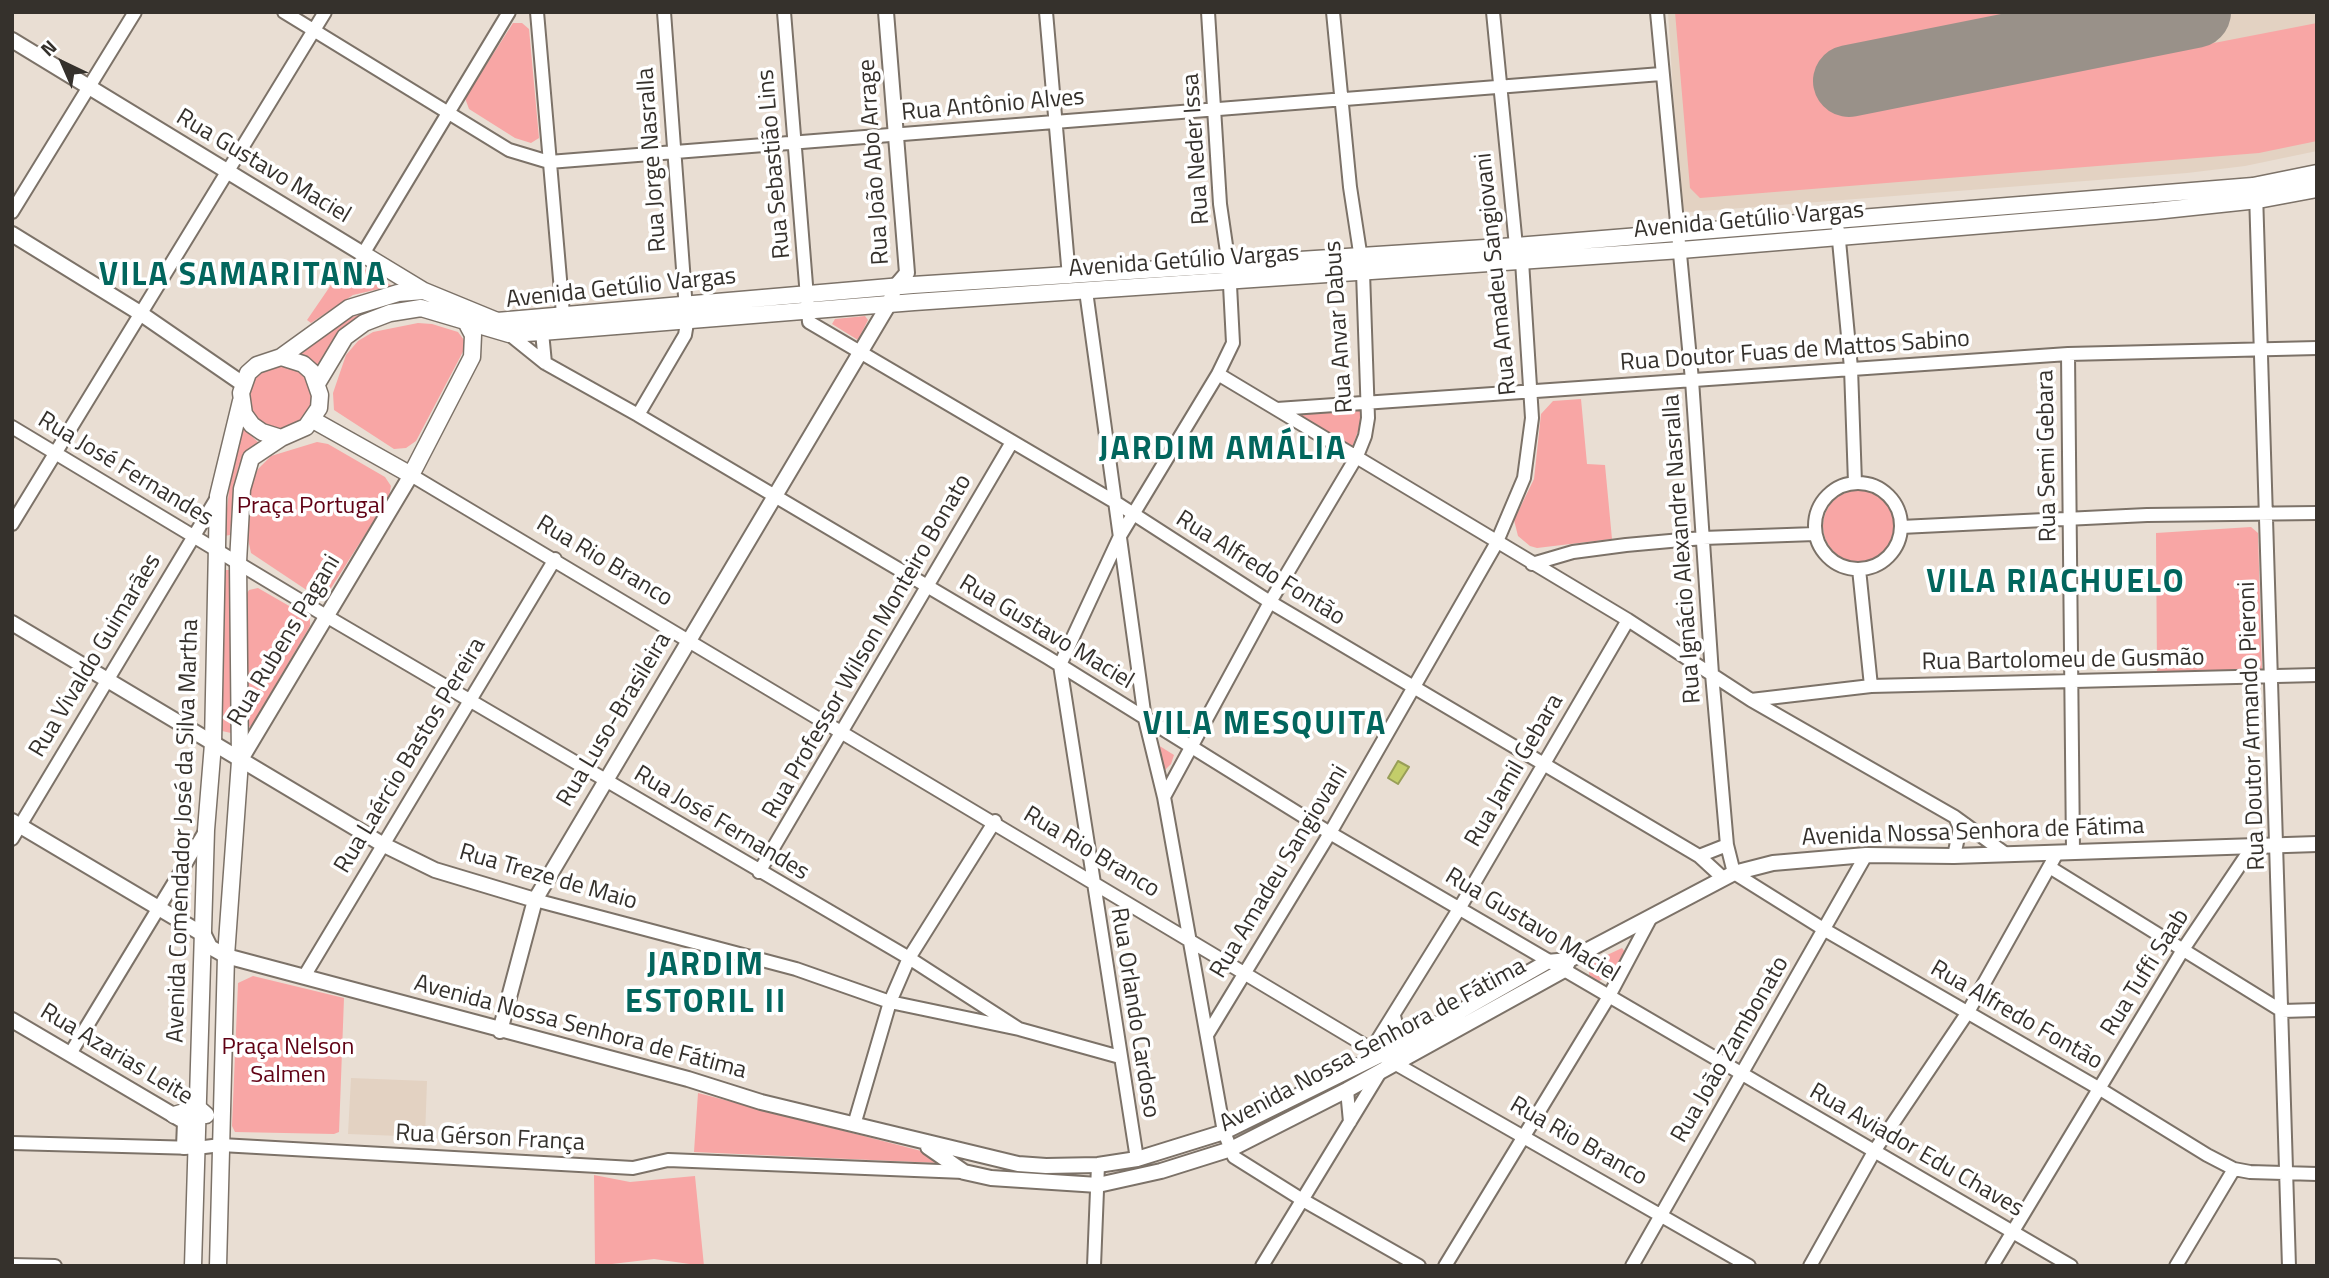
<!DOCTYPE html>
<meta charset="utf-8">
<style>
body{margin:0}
#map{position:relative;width:2329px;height:1278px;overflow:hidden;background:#e9ded3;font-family:"Titillium Web",sans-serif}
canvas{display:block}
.frame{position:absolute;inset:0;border:14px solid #35312c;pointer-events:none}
.north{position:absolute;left:28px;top:28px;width:70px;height:70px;-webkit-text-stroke:5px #fff;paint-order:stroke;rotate:316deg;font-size:19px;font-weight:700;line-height:28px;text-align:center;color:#35312c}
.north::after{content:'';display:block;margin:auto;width:24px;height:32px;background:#35312c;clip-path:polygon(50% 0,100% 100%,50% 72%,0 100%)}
</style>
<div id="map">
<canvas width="2329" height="1278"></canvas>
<div class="frame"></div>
<div class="north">N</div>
</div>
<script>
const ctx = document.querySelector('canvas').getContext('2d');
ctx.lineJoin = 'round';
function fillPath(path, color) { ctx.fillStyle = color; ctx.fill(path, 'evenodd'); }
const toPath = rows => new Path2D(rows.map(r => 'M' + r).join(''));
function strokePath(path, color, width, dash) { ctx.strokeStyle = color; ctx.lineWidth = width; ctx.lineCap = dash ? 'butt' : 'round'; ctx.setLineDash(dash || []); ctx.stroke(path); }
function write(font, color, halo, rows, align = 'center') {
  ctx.font = font + ' "Titillium Web",sans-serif'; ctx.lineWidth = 7; ctx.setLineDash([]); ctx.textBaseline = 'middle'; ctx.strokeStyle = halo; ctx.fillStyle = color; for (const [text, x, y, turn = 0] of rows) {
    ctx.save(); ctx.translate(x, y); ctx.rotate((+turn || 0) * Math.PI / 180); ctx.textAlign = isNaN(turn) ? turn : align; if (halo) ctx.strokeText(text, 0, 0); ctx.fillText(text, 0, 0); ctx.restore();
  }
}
fillPath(toPath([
 [1668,12,2317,12,2317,151,2245,166,2187,173,1690,212,1682,210,1680,202],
 [351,1078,427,1081,425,1137,348,1134]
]), '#e3d2c2');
fillPath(toPath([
 [1675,12,2035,12,1836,51,1829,56,1838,107,1843,115,2317,23,2317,141,2259,153,1700,198,1690,188],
 [513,23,522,23,529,29,539,138,531,143,515,138,469,109,465,98],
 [352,261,392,286,353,295,311,323,307,320,346,263],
 [400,298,407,302,378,309,352,322,334,338,318,368,301,354,343,321],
 [865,316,868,320,858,340,832,324,835,319],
 [418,323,432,324,458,332,467,344,416,441,406,448,394,449,334,410,333,393,346,355,358,341,373,332],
 '248 398a32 32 0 1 1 64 0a32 32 0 1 1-64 0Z',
 [1581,399,1587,464,1605,465,1612,539,1537,548,1530,546,1518,536,1514,520,1534,479,1541,414,1553,401],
 [1361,407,1360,426,1352,447,1293,412],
 [243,428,259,443,239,465,234,484,230,535,224,536,233,453],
 [317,442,328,444,385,477,391,486,389,497,326,596,320,599,251,553,248,539,251,484,258,469,271,456],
 '1823 526a36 36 0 1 1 72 0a36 36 0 1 1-72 0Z',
 [2251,527,2258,533,2262,670,2157,672,2156,533],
 [225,570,232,570,231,733,222,731,222,573],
 [258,588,310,618,310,626,252,725,246,729,246,595,249,590],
 [1158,745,1174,755,1171,764,1163,772,1155,749],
 [1622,948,1625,952,1608,976,1599,981,1589,975,1590,963],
 [253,976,344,998,339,1132,334,1134,235,1132,232,1126,238,983],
 [698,1093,929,1153,938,1156,938,1163,694,1152],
 [594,1175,630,1182,695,1176,704,1266,654,1259,595,1266]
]), '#f8a6a5');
const water = toPath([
 [1398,761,1409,767,1398,784,1388,778,1398,761]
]);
fillPath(water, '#c3cd6a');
strokePath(water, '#989e57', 2);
strokePath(toPath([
 [1849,81,2195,12]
]), '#999189', 72);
const minor = toPath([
 [284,12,509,150,549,162,1661,74],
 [537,12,563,314],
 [784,12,809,322,1115,502,1270,602,1699,856,1723,878],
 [1046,12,1069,277],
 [1657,12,1692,380,1712,674,1727,845,1734,873,1825,930,2100,1089,2207,1155,2234,1169,2250,1172,2317,1174],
 [2256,193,2289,1266],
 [12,212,135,12],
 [1838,230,1851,368,1855,483],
 [363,254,509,12],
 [1086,291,1145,719,1164,797,1224,1132,1234,1157,1301,1199,1419,1266],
 [542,332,545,363],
 [509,334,545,363,638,415,1047,657,1330,833,2071,1266],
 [2068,354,2073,851],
 [1218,374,1628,620,1751,700,1955,817],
 [1277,409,2068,354,2317,348],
 [638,415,685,335,687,323,664,12],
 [12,427,326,616,909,958,1019,1029],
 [411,475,1396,1064,1749,1266],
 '1815 526a43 43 0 1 1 86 0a43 43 0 1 1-86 0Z',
 [12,524,325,12],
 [1901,527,2147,515,2317,513],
 [1532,564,1573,552,1626,545,1703,538,1815,534],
 [1859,569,1871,686],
 [1751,700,1871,686,2317,675],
 [1164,797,1270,602,1357,456,1365,436,1368,418,1363,272,1350,187,1333,12],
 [12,839,218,496],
 [1699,856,1727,845],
 [1954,856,1960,828,1955,817,2006,854],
 [2051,868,2282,1011,2317,1010],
 [759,872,1012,442],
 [535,900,796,969,890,1002,1019,1029,1120,1057],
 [305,975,555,559],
 [1394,1016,1401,1045],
 [1207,1035,1330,833,1496,544,1524,478,1532,418,1522,261,1516,246,1493,12],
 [1372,1049,1459,909,1628,620],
 [70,1054,206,830],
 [1347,1090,1350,1122],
 [854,1125,890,1002,909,958,995,821],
 [12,1143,196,1148,221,1145,633,1168,668,1160,964,1172],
 [1137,1159,1060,665,1120,536,1218,374,1233,343,1229,266,1220,204,1208,12],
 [12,1265,55,1266],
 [1094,1266,1098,1165],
 [1262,1266,1379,1074],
 [1445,1266,1608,998,1650,919],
 [1632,1266,1866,855],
 [1810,1266,1875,1150,1968,1012,2057,853],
 [1992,1266,2184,948,2252,847],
 [2176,1266,2234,1169]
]);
const tertiary = toPath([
 [12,40,363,254],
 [12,234,140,313,243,384],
 [12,623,382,844,435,870,535,900],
 [240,761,411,475],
 [12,821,204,935,210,947,226,956,688,1079,761,1102,1018,1164,1046,1166,1098,1165,1137,1159,1224,1132,1401,1045,1547,962,1569,960,1734,873,1773,863,1866,855,1954,856,2317,844],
 [12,1020,197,1129],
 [500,1031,535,900,889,304,895,287,907,273,886,12],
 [184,1147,185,1122],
 [928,1147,964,1172,991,1178,1098,1185,1161,1171,1231,1149,1347,1090,1564,970,1569,960]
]);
const secondary = toPath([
 [363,254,424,291,497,321,913,285,1516,246,2253,186,2317,173],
 [281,357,349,308,398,293,424,291],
 [318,382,345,337,364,323,390,313,421,308,509,334,542,332,914,302,1681,250,2155,211,2258,200,2317,189],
 [313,420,411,475,472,357,473,335,465,320],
 [174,1115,198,1108,206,1115],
 [193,1266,206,830,213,744,218,496,241,401],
 [218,1266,226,956,240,761,238,562,242,489,251,458,281,438,306,427,319,408,320,395,312,372,303,364,281,357,257,365,248,373,241,393,244,414,252,425,262,432,281,438]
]);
strokePath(minor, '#7c7268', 16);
strokePath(tertiary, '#7c7268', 18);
strokePath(secondary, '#7c7268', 19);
strokePath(minor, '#fff', 12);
strokePath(tertiary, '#fff', 14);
strokePath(secondary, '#fff', 16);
write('24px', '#35312c', '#fff', [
 ["Rua Antônio Alves",993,106,-5],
 ["Rua Neder Issa",1197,149,-94],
 ["Rua Jorge Nasralla",653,160,-94],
 ["Rua João Abo Arrage",875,162,-94],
 ["Rua Sebastião Lins",775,164,-95],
 ["Rua Gustavo Maciel",263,167,31],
 ["Avenida Getúlio Vargas",1749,221,-5],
 ["Avenida Getúlio Vargas",1184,262,-4],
 ["Rua Amadeu Sangiovani",1497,274,-96],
 ["Avenida Getúlio Vargas",621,289,-6],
 ["Rua Anvar Dabus",1340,327,-94],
 ["Rua Doutor Fuas de Mattos Sabino",1795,352,-4],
 ["Rua Semi Gebara",2048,456,-91],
 ["Rua José Fernandes",125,470,31],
 ["Rua Ignácio Alexandre Nasralla",1683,549,-94],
 ["Rua Rio Branco",604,562,31],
 ["Rua Alfredo Fontão",1260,569,32],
 ["Rua Gustavo Maciel",1046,633,31],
 ["Rua Rubens Pagani",285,641,-59],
 ["Rua Professor Wilson Monteiro Bonato",868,647,-60],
 ["Rua Vivaldo Guimarães",96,656,-59],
 ["Rua Bartolomeu de Gusmão",2063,661,-1],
 ["Rua Luso-Brasileira",615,720,-59],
 ["Rua Doutor Armando Pieroni",2253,726,-92],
 ["Rua Laércio Bastos Pereira",411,756,-59],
 ["Rua Jamil Gebara",1515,771,-60],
 ["Rua José Fernandes",721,824,31],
 ["Avenida Comendador José da Silva Martha",184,831,-88],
 ["Avenida Nossa Senhora de Fátima",1973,833,-2],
 ["Rua Rio Branco",1091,853,31],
 ["Rua Amadeu Sangiovani",1280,872,-59],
 ["Rua Treze de Maio",548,878,16],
 ["Rua Gustavo Maciel",1532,926,31],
 ["Rua Tuffi Saab",2146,973,-58],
 ["Rua Orlando Cardoso",1134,1013,81],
 ["Rua Alfredo Fontão",2016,1016,30],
 ["Avenida Nossa Senhora de Fátima",580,1028,15],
 ["Avenida Nossa Senhora de Fátima",1373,1046,-28],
 ["Rua João Zambonato",1731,1050,-60],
 ["Rua Azarias Leite",116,1055,31],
 ["Rua Gérson França",490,1139,3],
 ["Rua Rio Branco",1578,1142,30],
 ["Rua Aviador Edu Chaves",1916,1151,30]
]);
write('24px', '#600114', '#fff', [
 ["Praça Portugal",311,507],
 ["Praça Nelson",288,1048],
 ["Salmen",288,1076]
]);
ctx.letterSpacing = '2px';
write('bold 32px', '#02665d', '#fff', [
 ["VILA SAMARITANA",243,277],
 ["JARDIM AMÁLIA",1223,451],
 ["VILA RIACHUELO",2056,584],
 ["VILA MESQUITA",1265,726],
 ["JARDIM",706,967],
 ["ESTORIL II",706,1004]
]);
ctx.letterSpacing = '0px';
</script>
